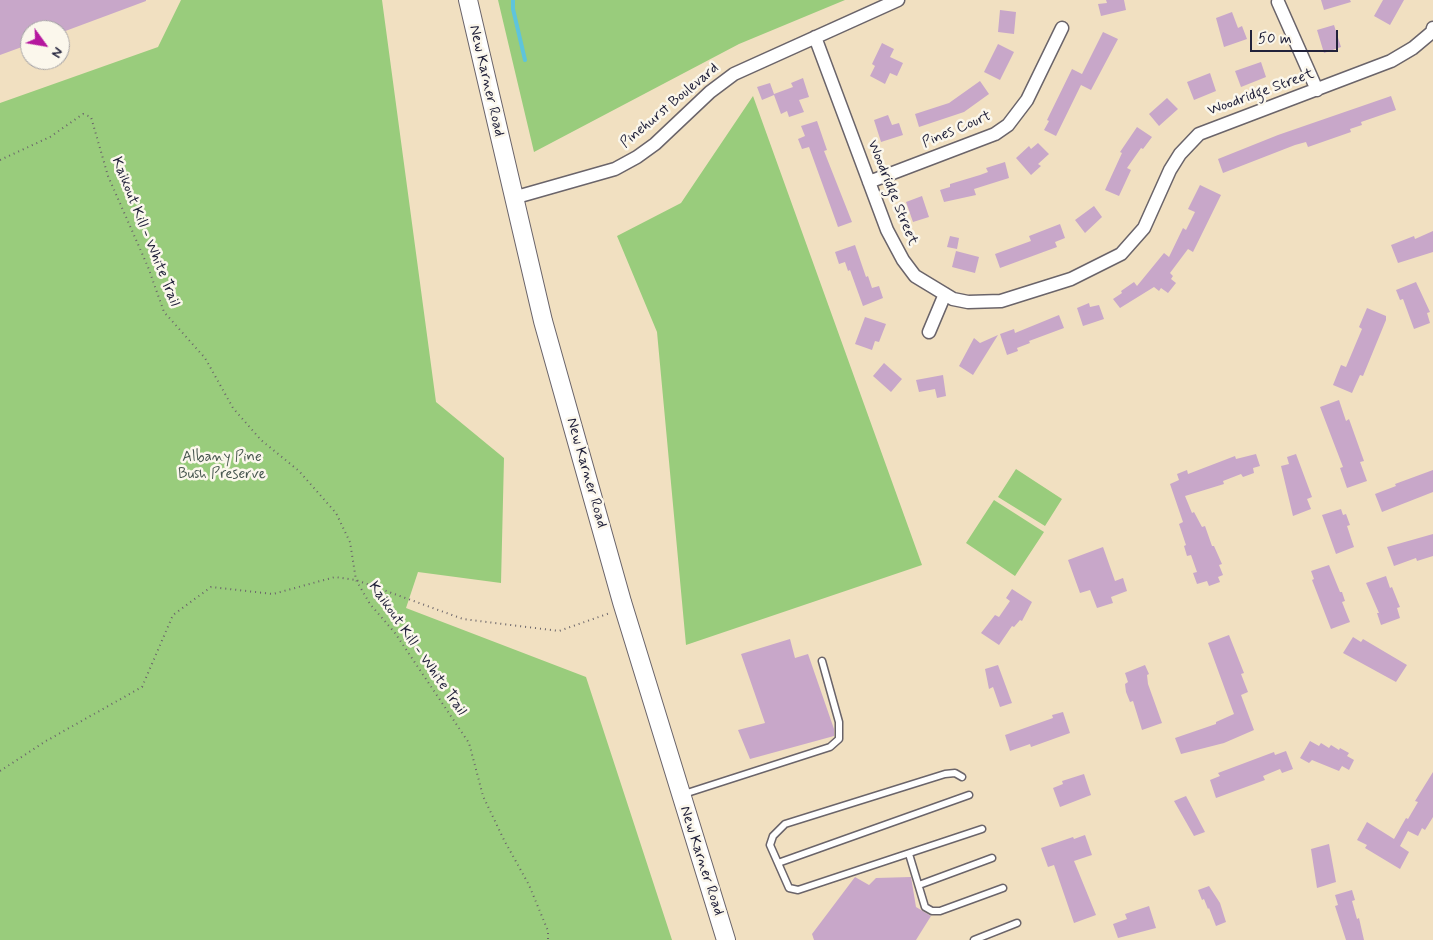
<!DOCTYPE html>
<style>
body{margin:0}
#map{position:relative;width:1433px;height:940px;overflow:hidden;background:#f1e0c1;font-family:Mynerve,sans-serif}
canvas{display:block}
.north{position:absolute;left:20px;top:20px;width:50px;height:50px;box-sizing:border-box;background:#fbf7ec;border:1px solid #a4a2a5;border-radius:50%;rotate:122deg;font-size:14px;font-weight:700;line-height:20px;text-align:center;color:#22223b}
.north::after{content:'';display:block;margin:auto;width:18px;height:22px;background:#b5179e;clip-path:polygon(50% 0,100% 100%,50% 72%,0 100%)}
.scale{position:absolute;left:1250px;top:30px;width:88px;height:22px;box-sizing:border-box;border:2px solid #22223b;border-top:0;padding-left:6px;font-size:15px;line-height:18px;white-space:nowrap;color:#22223b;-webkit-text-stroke:4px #fbf7ec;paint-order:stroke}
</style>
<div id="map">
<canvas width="1433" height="940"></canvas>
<div class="north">N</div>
<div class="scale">50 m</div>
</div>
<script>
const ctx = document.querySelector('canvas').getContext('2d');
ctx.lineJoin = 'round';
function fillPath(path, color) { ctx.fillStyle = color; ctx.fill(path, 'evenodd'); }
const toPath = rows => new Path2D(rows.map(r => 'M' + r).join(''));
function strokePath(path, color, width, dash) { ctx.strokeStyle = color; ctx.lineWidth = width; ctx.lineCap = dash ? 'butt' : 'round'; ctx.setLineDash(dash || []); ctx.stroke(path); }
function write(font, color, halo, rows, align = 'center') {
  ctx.font = font + ' Mynerve,sans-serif'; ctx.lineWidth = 5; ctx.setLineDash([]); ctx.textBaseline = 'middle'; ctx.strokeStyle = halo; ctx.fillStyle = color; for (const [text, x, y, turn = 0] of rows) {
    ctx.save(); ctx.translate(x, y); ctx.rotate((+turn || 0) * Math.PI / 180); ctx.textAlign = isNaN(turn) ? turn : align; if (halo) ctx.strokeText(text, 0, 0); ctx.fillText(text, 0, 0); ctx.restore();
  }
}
fillPath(toPath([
 [181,0,382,0,436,402,504,458,501,583,418,572,406,608,586,677,672,940,0,940,0,103,158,47],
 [498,0,845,0,739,44,534,152],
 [753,96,922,565,686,645,657,332,617,236,681,203],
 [1016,469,1062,499,1045,526,998,497],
 [994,500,1044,532,1015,576,966,543]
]), '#99cc7c');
strokePath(toPath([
 [513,0,513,9,525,60]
]), '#5ec4dc', 4);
fillPath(toPath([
 [0,0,146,0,146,1,60,33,60,30,30,30,30,44,0,55],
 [1106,0,1124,0,1126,10,1101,16,1098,4,1107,3],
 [1321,0,1350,0,1351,2,1324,10],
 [1383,0,1404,0,1390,25,1374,16],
 [1000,10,1016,12,1014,34,998,32],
 [1232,12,1238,28,1242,26,1247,39,1224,47,1216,18],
 [1334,25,1341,47,1324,53,1317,30],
 [1103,32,1118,39,1091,90,1081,85,1056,136,1044,130,1049,121,1047,120,1072,69,1082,74],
 [882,43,894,49,890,57,903,63,897,76,890,73,885,84,870,76,875,66,872,64],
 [998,44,1014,52,1000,80,984,72],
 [1261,62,1266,77,1241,87,1235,71],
 [1210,73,1216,91,1194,100,1187,82],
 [803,78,809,97,799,100,804,112,789,117,787,111,781,114,774,95,762,100,757,87,770,83,774,94,793,87,791,83],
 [980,81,989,94,964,112,919,127,915,114,949,103],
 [1391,96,1396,110,1361,122,1362,125,1350,129,1351,132,1308,147,1306,142,1295,145,1223,173,1218,159,1278,135],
 [1167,98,1178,109,1159,126,1149,114],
 [888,115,892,125,899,123,903,135,881,142,874,120],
 [817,121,827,150,824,151,852,222,838,227,809,147,802,149,798,139,805,136,801,126],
 [1137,127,1152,137,1143,149,1141,148,1127,168,1131,170,1119,196,1105,190,1122,153,1120,152],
 [1038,143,1049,154,1038,164,1041,166,1031,175,1016,158,1029,146,1031,149],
 [1005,162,1009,178,974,189,976,195,944,202,940,190,950,187,950,184,980,175,988,172,986,168],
 [1200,185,1221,195,1193,252,1188,249,1170,273,1173,276,1171,279,1176,283,1168,293,1161,288,1159,291,1154,287,1120,308,1113,299,1122,293,1121,291,1134,282,1137,286,1164,253,1169,257,1183,228,1186,230,1195,212,1188,209],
 [922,196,929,217,913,222,906,202],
 [1094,206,1102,217,1085,233,1075,220],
 [1060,224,1065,238,1055,242,1057,247,1000,268,995,254,1031,241,1029,236],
 [1433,231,1433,252,1398,263,1391,245,1414,236,1415,239],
 [950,236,959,238,957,249,947,247],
 [855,245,866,277,868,276,872,288,879,286,883,298,863,306,850,270,848,271,845,262,839,264,835,252],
 [956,251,979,257,975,273,952,267],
 [1416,282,1430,312,1427,313,1430,323,1414,329,1403,299,1400,300,1396,290],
 [1089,303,1090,307,1099,305,1104,319,1083,326,1077,308],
 [1367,308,1386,316,1386,320,1363,376,1360,375,1352,393,1333,385,1341,365,1346,367,1362,329,1359,327],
 [1059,315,1064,328,1029,341,1030,343,1017,348,1018,351,1007,355,1000,334,1014,329,1015,333],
 [865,317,886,324,879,342,875,341,872,350,855,344],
 [998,335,973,375,959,366,974,338,980,343],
 [884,363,902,379,891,392,873,376],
 [943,375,946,396,937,398,935,389,919,392,916,380],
 [1339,400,1346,421,1349,419,1364,461,1360,462,1367,481,1347,488,1340,468,1343,467,1320,407],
 [1256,454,1260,466,1253,468,1254,473,1243,477,1241,474,1223,481,1224,484,1185,496,1192,513,1194,512,1202,527,1205,526,1212,546,1214,546,1222,564,1219,565,1223,575,1218,577,1220,582,1209,586,1207,581,1197,584,1193,573,1197,572,1191,555,1187,556,1184,546,1186,545,1179,524,1183,522,1170,484,1179,480,1177,474,1187,470,1188,474,1235,456,1236,459],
 [1296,454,1312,497,1307,499,1311,509,1293,516,1281,466,1289,464,1287,457],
 [1433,470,1433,492,1382,512,1375,494,1396,486,1395,484],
 [1341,509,1343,515,1346,514,1350,525,1347,526,1354,547,1336,554,1322,515],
 [1433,534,1433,556,1417,561,1416,558,1394,566,1387,547],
 [1103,547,1115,581,1123,578,1127,591,1111,597,1113,603,1097,608,1090,590,1080,593,1068,560],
 [1329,565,1340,592,1342,592,1345,601,1342,602,1350,622,1331,629,1312,580,1314,579,1311,571],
 [1386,576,1390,588,1392,587,1400,607,1397,608,1400,618,1381,625,1377,613,1379,613,1366,583],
 [1012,589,1032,602,1022,621,1020,620,1014,627,1012,626,999,645,981,633,995,615,999,617,1010,601,1006,598],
 [1229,635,1244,673,1241,674,1248,692,1241,695,1254,730,1224,743,1181,754,1175,738,1216,724,1216,722,1234,714,1208,643],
 [1353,637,1361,642,1363,639,1407,665,1396,682,1343,653],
 [790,639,795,658,808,654,834,729,834,736,750,759,738,730,765,723,741,654],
 [998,665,1012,703,1000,707,993,687,989,689,985,669],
 [1145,665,1149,674,1147,675,1148,684,1162,723,1142,730,1133,701,1130,702,1126,692,1125,684,1128,682,1125,673],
 [1063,712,1070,733,1031,747,1030,744,1010,751,1005,735,1053,718,1052,715],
 [1310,741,1319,746,1321,743,1329,748,1331,745,1339,750,1340,748,1349,753,1347,756,1354,760,1349,770,1342,766,1339,771,1312,760,1309,763,1300,758],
 [1286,751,1293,769,1282,773,1280,769,1263,776,1265,780,1216,798,1210,780,1220,776,1218,773,1274,752,1275,755],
 [1433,772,1433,817,1425,830,1422,828,1418,836,1408,831,1400,846,1409,852,1400,869,1365,848,1367,845,1357,840,1367,822,1394,839,1406,818,1408,819,1418,802,1415,801],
 [1084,774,1091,795,1060,807,1053,788,1063,784,1062,781],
 [1186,796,1205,832,1194,836,1174,801],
 [1085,835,1092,855,1074,861,1096,915,1074,923,1054,865,1048,867,1041,848,1073,837,1074,839],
 [1329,844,1336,882,1317,888,1311,849],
 [855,877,869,885,876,878,911,877,916,907,931,916,916,940,814,940,812,934],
 [1209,886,1220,903,1226,922,1216,926,1209,908,1208,909,1204,899,1202,900,1198,890],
 [1352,890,1355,900,1352,901,1357,919,1359,918,1364,940,1346,940,1335,906,1338,905,1335,895],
 [1149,906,1156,928,1118,938,1113,924,1127,919,1125,914]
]), '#c8a7c9');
const service = toPath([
 [962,777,955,773,945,774,785,824,773,836,770,845,789,888,798,890,982,829],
 [684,794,830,747,839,739,839,722,822,661],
 [909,854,925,907,932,911,940,911,1003,888],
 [778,863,969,795],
 [919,885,992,858],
 [974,940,1017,923]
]);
const minor = toPath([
 [1278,2,1317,90],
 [815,37,887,230,903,260,915,276,953,299,968,302,1001,301,1071,279,1121,254,1144,228,1170,170,1180,154,1199,134,1391,61,1413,48,1432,32,1433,28],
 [869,182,995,134,1008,125,1027,100,1062,28],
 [513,198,615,169,637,157,655,144,710,92,734,74,898,0],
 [929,332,945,294]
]);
const secondary = toPath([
 [468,0,543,321,622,602,726,940]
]);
strokePath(service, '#6a646a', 9);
strokePath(minor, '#6a646a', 15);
strokePath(secondary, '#6a646a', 20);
strokePath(toPath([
 [0,160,50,137,83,114,91,117,108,176,148,267,164,312,205,358,233,408,261,440,299,471,336,513,350,542,356,580,370,604,395,633,469,743,483,796,504,840,529,885,548,931,548,940],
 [0,771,46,741,142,687,173,615,211,587,273,594,335,577,356,580,463,619,559,631,610,613]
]), '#6a646a', 2, [1, 4]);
strokePath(service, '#fff', 6);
strokePath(minor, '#fff', 12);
strokePath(secondary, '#fff', 18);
write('15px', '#22223b', '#fbf7ec', [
 ["New Karner Road",486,81,77],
 ["Woodridge Street",1261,93,-20],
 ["Pinehurst Boulevard",670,106,-40],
 ["Pines Court",957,130,-23],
 ["Woodridge Street",892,193,68],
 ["Kaikout Kill - White Trail",145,232,68],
 ["New Karner Road",586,473,74],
 ["Kaikout Kill - White Trail",417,649,55],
 ["New Karner Road",701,861,72]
]);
write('15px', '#46554e', '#fbf7ec', [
 ["Albany Pine",222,458],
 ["Bush Preserve",222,475]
]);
</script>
